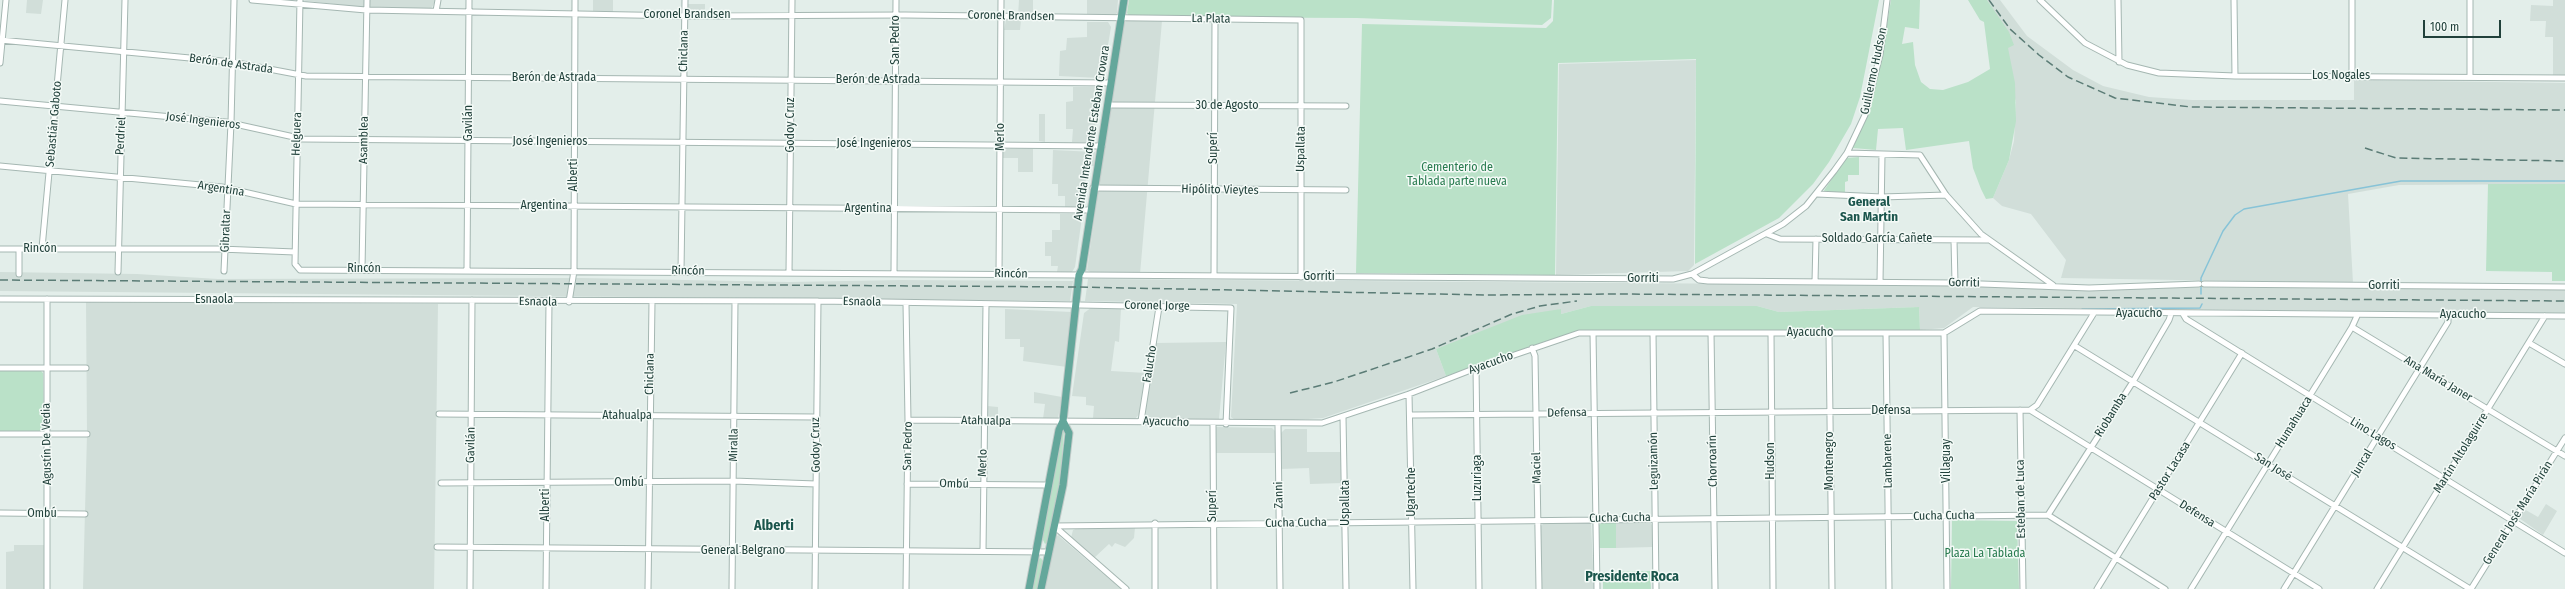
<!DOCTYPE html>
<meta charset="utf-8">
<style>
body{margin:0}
#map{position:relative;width:2565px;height:589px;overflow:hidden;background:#e3eeea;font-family:"Fira Sans Condensed",sans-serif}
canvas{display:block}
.scale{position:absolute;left:2423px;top:20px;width:78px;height:18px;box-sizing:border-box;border:2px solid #21413b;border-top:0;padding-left:5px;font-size:12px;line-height:14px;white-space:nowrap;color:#21413b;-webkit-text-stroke:3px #f4faf7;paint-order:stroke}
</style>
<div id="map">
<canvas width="2565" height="589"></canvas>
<div class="scale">100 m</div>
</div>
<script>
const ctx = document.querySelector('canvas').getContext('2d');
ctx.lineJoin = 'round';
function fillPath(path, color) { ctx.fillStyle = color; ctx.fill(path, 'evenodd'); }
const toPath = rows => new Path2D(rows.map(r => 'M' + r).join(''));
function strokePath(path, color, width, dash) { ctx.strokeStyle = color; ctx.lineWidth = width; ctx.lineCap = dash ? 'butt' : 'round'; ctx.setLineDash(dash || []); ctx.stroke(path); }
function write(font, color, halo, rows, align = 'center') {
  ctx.font = font + ' "Fira Sans Condensed",sans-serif'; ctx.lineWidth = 3; ctx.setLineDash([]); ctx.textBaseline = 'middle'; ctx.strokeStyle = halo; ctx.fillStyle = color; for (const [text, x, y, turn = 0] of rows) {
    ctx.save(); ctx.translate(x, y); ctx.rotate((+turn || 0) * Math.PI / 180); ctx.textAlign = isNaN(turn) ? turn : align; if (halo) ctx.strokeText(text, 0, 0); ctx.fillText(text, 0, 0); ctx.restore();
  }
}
fillPath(toPath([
 [27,0,43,0,41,14,26,13],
 [298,0,436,0,431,9,371,8],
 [593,0,613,0,613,13,593,12],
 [1019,0,1033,0,1033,16,1018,16],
 [1087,0,1118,0,1117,13,1114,16,1087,16],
 [1987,0,2000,0,2027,36,2073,70,2103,86,2149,97,2192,100,2354,100,2354,80,2565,83,2565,184,2399,185,2348,194,2353,283,2061,278,2066,260,2031,214,2002,206,1993,198,2009,160,2014,141,2016,102,1991,7],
 [2553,0,2565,0,2565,77,2553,77,2553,37,2545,37,2546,21,2530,21,2531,5,2553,6],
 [687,4,705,4,705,13,690,13],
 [1006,20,1021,20,1020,30,1004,30],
 [1127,20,1162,21,1140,274,1092,273,1087,270,1122,26],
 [1087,22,1108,22,1111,27,1103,75,1100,78,1059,76,1060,51,1066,50,1067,38,1087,37],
 [1696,60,1694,265,1688,271,1556,275,1559,64],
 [1073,87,1099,87,1101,90,1093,138,1090,142,1072,142,1073,129,1066,129,1066,102,1073,101],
 [1039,114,1045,114,1045,142,1039,141],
 [1007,149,1033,149,1033,172,1018,172,1018,158,1003,158,1003,152],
 [1053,150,1095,152,1094,166,1090,166,1086,178,1083,207,1065,207,1065,196,1058,196,1058,184,1052,184],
 [1060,214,1080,214,1082,217,1075,267,1072,272,1057,272,1058,266,1051,266,1051,256,1045,256,1045,242,1052,242,1052,230,1060,230],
 [0,272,137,274,218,279,581,278,789,282,902,280,1073,281,1070,301,0,291],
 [1088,279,2565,290,2565,313,1973,307,1944,328,1920,330,1919,307,1779,312,1757,306,1591,306,1561,314,1561,309,1436,349,1446,376,1323,418,1278,421,1235,420,1231,417,1237,304,1085,301],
 [86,302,438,304,434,589,83,589,87,434],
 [1092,307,1121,308,1119,342,1115,341,1111,371,1146,373,1140,413,1135,419,1093,418,1094,406,1086,405,1086,397,1072,396,1084,313],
 [1005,309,1072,312,1067,367,1023,361,1024,347,1020,347,1020,339,1005,339],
 [1226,342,1219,419,1217,421,1145,418,1144,416,1156,343],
 [1034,392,1062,397,1058,418,1043,419,1045,404,1034,403],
 [987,406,998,407,998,418,987,417],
 [1216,427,1272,428,1276,432,1276,453,1214,453],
 [1285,429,1307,429,1307,452,1342,452,1343,483,1310,484,1309,468,1281,469,1281,433],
 [2546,504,2557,511,2543,535,2519,518,2524,509,2538,517],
 [1616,522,1650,522,1652,525,1652,547,1616,548],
 [1544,523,1591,523,1594,589,1541,589,1540,527],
 [1135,527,1134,538,1125,547,1115,543,1112,547,1109,544,1094,558,1071,538,1073,530,1078,528],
 [1059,535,1060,537,1121,589,1045,589,1055,537],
 [14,545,45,545,44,589,6,589,6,552,14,551]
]), '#d1ded9');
fillPath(toPath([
 [1129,0,1552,0,1551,18,1542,25,1357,18,1130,17,1127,13],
 [1554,0,1879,0,1860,97,1851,124,1829,162,1813,184,1779,218,1695,264,1696,59,1558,63,1555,275,1356,273,1362,24,1546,28,1553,21],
 [1891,0,1920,0,1919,29,1905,27,1902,44,1913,42,1915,65,1921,82,1930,89,1943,90,1968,82,1990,69,1984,22,1980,20,1968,0,1987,0,2009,32,2014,45,2008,48,2015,83,2016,121,2009,160,1993,198,1986,199,1981,189,1973,168,1969,141,1906,150,1903,128,1878,129,1876,150,1853,148,1868,111,1881,60],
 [1859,157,1859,175,1848,175,1848,181,1845,182,1845,193,1823,192,1846,158],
 [2488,184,2565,184,2565,281,2552,281,2552,272,2486,271],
 [1591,306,1757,306,1779,312,1919,307,1920,330,1579,332,1446,376,1436,349,1522,315,1561,309,1561,314],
 [0,370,40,370,43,373,44,429,42,432,0,431],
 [1064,431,1060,485,1048,542,1045,544,1042,538,1061,434],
 [1952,520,2017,521,2019,589,1951,589],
 [1603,522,1616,522,1616,548,1599,548,1599,525],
 [1041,558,1044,563,1038,589,1031,589,1038,559],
 [1650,571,1651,589,1603,589,1603,572]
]), '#bae1c8');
strokePath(toPath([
 [2201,294,2201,278,2223,231,2235,215,2244,209,2401,181,2565,181],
 [2082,309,2200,308,2202,304]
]), '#87c3d7', 1.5);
const minor = toPath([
 [252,0,366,10,685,16,905,15,1301,20,1301,277],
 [300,0,295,264,300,270,1079,275],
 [2040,0,2085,43,2127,65,2159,73,2235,76,2565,78],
 [2118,0,2119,62],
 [2234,0,2235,76],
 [2352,0,2352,76],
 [2470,0,2470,77],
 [436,11,438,0],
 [0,40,232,62,306,76,1111,83],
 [0,63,6,0],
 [0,101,226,122,303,139,1102,146],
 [1108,105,1346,106],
 [1847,153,1920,155,1946,195,1981,234,2053,285],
 [0,166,222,187,296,204,1090,210],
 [1093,188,1346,190],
 [1817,194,1882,197,1946,195],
 [1767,234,1780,239,1987,240],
 [1954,240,1955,283],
 [42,248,65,0],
 [0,249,220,249,295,252],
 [362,269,367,0],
 [467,270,469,0],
 [224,271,231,123,234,0],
 [681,271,685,0],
 [118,272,125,0],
 [894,272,896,0],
 [789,273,792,0],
 [19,274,19,249],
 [999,274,1001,0],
 [1692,274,1783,224,1806,206,1834,171,1847,153,1865,115,1880,55,1887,0],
 [1084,275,1673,279,1692,274,1699,280,1708,281,1955,283,2089,288,2199,284],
 [1214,276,1215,19],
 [1815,282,1816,239],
 [1880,282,1882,154],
 [2204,284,2565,287],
 [0,299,818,301,1076,305],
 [569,302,574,271,575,0],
 [906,304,908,420,906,589],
 [1080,305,1231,308,1226,424],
 [2183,314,2186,319,2565,553],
 [2352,327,2565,456],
 [1593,333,1597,589],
 [1653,333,1656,589],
 [1711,333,1715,589],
 [1771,333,1773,589],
 [1829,333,1832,589],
 [1886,333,1889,589],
 [1944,333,1947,589],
 [2529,343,2565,364],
 [2075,346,2470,589],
 [1532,348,1535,356,1539,589],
 [0,368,86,368],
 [1476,368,1479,589],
 [1409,394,1413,589],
 [2020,410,2023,589],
 [2030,410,2037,405,2094,313],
 [439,414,816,417],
 [1412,415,2030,410,2319,589],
 [1343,417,1346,589],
 [908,420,1322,423,1409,394,1476,368,1579,333,1944,333,1980,311,2565,316],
 [1141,421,1159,307],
 [1213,424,1214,589],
 [1278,425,1280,589],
 [0,434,87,434],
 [441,483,733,481,816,484],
 [907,484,1049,485],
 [0,513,85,514],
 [2048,515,2134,380,2169,320,2171,314],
 [1155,523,1155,589],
 [1054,526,2048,515,2165,589],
 [1054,526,1126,589],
 [437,547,1049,552],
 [983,551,986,304],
 [47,589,47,299],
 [470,589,472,300],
 [546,589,549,302],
 [648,589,652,302],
 [732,589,735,302],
 [815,589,818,301],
 [2097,589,2242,353],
 [2191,589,2352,327,2357,316],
 [2284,589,2448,322,2448,315],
 [2377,589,2545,316],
 [2471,589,2565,438]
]);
const major = toPath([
 [1029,589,1059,430,1063,421,1079,275,1082,269,1124,0],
 [1041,589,1063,485,1069,433,1063,421]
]);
strokePath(minor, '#a5b7b2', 7);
strokePath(major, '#c1cac8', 9);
strokePath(minor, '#fff', 5);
strokePath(major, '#64a79b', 7);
strokePath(toPath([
 [1989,0,2010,29,2039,55,2068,77,2115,98,2191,107,2565,110],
 [2365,148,2396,158,2565,161],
 [0,280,1078,287,1485,295,1618,294,2565,301],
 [1290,393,1334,382,1432,349,1512,314,1540,306,1577,301]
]), '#5b7c76', 1.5, [8, 4]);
write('12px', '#21413b', '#f4faf7', [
 ["Coronel Brandsen",687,15],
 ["Coronel Brandsen",1011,16,1],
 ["La Plata",1211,19,1],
 ["San Pedro",896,40,-90],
 ["Chiclana",684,51,-89],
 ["Berón de Astrada",231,64,8],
 ["Guillermo Hudson",1874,71,-78],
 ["Los Nogales",2341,76],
 ["Berón de Astrada",554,78],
 ["Berón de Astrada",878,80],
 ["30 de Agosto",1227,106],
 ["José Ingenieros",203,121,7],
 ["Gavilán",469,123,-90],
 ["Sebastián Gaboto",54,124,-85],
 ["Godoy Cruz",791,125,-90],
 ["Avenida Intendente Esteban Crovara",1092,133,-81],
 ["Helguera",297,134,-88],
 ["Perdriel",121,136,-87],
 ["Merlo",1001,137,-90],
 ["Asamblea",364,140,-89],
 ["José Ingenieros",550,142],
 ["José Ingenieros",874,144],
 ["Superí",1214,148,-90],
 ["Uspallata",1301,149,-89],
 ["Alberti",574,175,-90],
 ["Argentina",221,189,9],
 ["Hipólito Vieytes",1220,190,1],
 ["Argentina",544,206],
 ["Argentina",868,209],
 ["Gibraltar",226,231,-88],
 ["Soldado García Cañete",1877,239],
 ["Rincón",40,249],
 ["Rincón",364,269],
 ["Rincón",688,271,1],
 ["Rincón",1011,274,1],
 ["Gorriti",1319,277],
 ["Gorriti",1643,279],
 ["Gorriti",1964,283,1],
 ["Gorriti",2384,286],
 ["Esnaola",214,300],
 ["Esnaola",538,302,1],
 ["Esnaola",862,302,1],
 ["Coronel Jorge",1157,306,1],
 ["Ayacucho",2139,314],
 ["Ayacucho",2463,315],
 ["Ayacucho",1810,333],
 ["Ayacucho",1491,363,-20],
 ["Falucho",1150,364,-81],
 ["Chiclana",650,374,-89],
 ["Ana María Janer",2438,379,31],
 ["Defensa",1891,411],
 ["Defensa",1567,413,-1],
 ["Riobamba",2111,415,-58],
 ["Atahualpa",627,416],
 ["Atahualpa",986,421,1],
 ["Ayacucho",1166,422,2],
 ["Humahuaca",2294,422,-58],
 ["Lino Lagos",2373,434,31],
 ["Agustín De Vedia",47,444,-91],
 ["Gavilán",471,445,-89],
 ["Miralla",734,445,-89],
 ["Godoy Cruz",816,445,-91],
 ["San Pedro",908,446,-89],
 ["Martín Altolaguirre",2461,453,-58],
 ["Leguizamón",1654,461,-91],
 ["Chorroarín",1713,461,-91],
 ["Hudson",1771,461,-90],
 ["Montenegro",1830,461,-90],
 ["Lambarene",1888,461,-91],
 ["Villaguay",1947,461,-90],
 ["Merlo",983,463,-89],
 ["Juncal",2362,463,-58],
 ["San José",2273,467,32],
 ["Maciel",1537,468,-91],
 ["Pastor Lacasa",2170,471,-58],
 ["Luzuriaga",1478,478,-90],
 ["Ombú",629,483],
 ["Ombú",954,484,1],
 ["Ugarteche",1412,492,-90],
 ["Zanni",1279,495,-91],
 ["Esteban de Luca",2021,499,-91],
 ["Uspallata",1346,503,-90],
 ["Alberti",546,505,-90],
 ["Superí",1213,506,-90],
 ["General José María Pirán",2518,513,-58],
 ["Ombú",42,514],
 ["Defensa",2197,514,32],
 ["Cucha Cucha",1944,516,-1],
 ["Cucha Cucha",1620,518,-1],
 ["Cucha Cucha",1296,523,-1],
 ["General Belgrano",743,551]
]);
write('12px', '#287b4f', '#f4faf7', [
 ["Cementerio de",1457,168],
 ["Tablada parte nueva",1457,182],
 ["Plaza La Tablada",1985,554]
]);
write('bold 13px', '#1b554c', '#f4faf7', [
 ["General",1869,202],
 ["San Martin",1869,217]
]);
write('bold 14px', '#1b554c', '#f4faf7', [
 ["Alberti",774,526],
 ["Presidente Roca",1632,577]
]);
</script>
